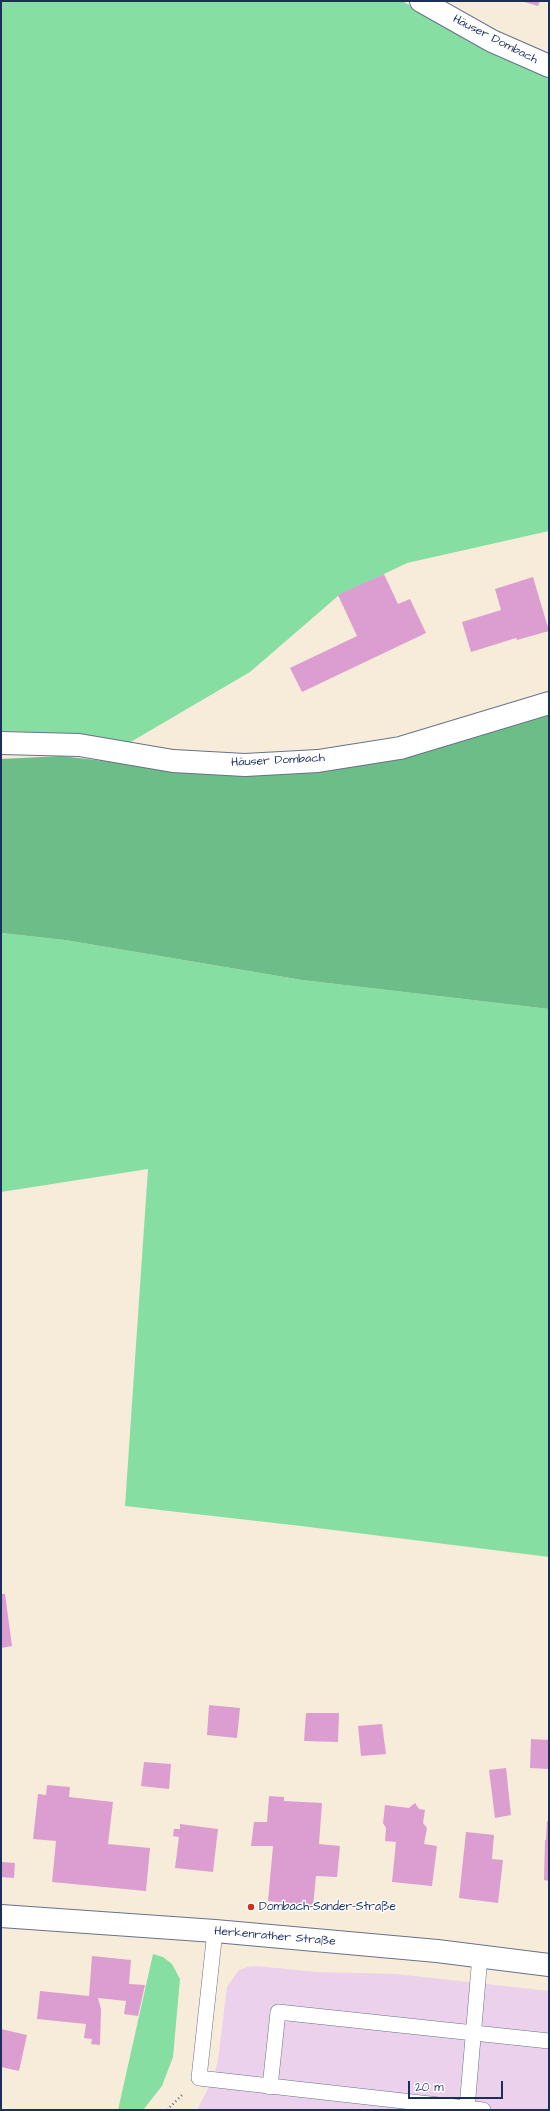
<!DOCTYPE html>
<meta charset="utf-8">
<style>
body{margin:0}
#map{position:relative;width:550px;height:2111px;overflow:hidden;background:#f6ecd9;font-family:"Architects Daughter",sans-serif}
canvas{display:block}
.frame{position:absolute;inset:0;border:2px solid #1b2f5e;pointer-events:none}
.scale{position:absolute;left:408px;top:2081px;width:95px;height:18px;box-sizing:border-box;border:2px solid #1b2f5e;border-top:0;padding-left:5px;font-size:12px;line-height:14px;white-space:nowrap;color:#1b2f5e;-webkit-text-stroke:3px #fff;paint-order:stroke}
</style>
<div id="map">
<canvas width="550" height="2111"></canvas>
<div class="frame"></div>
<div class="scale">20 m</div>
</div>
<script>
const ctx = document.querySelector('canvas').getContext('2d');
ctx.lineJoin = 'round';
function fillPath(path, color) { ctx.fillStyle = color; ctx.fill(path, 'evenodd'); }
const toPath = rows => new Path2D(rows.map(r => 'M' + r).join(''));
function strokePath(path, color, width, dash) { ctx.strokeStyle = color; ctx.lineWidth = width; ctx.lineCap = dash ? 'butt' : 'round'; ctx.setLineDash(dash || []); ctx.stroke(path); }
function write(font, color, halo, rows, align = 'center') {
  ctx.font = font + ' "Architects Daughter",sans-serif'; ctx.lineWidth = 3; ctx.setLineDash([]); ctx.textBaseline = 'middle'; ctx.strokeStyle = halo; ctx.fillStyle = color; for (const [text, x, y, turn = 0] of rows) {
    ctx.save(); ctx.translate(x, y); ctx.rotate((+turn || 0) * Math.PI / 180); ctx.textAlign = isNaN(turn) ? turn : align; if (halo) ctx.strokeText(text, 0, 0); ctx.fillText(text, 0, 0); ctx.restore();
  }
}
fillPath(toPath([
 [256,1966,316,1972,396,1974,549,1991,549,2110,197,2110,214,2077,218,2060,227,1987,238,1971,247,1967]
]), '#ebd1ec');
fillPath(toPath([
 [1,1,402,1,489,50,549,77,549,531,407,563,338,596,250,672,129,743,80,734,1,731],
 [1,933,65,940,302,980,549,1009,549,1557,301,1526,125,1506,148,1169,1,1192],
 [153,1954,163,1957,172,1964,180,1979,173,2057,162,2086,143,2110,118,2110]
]), '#87dea2');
fillPath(toPath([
 [549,714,549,1009,302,980,65,940,1,933,1,759,61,756,174,769,250,772]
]), '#6dbd88');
fillPath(toPath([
 [521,1,540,1,538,6],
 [384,574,398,604,410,599,426,633,302,692,290,668,357,636,338,595],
 [533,577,549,631,517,640,516,638,471,652,462,622,501,610,495,589],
 [1,1594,5,1594,12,1646,1,1648],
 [209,1705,240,1708,237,1738,207,1735],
 [306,1713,339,1713,338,1742,304,1741],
 [382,1724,386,1754,361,1756,358,1726],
 [531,1739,549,1740,549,1769,530,1768],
 [144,1762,171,1764,169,1789,141,1786],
 [506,1768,511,1815,495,1818,489,1770],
 [47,1785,70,1787,69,1797,113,1802,108,1844,150,1848,146,1891,52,1882,56,1841,33,1839,38,1794,46,1795],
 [269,1796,284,1797,284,1801,322,1803,319,1844,340,1846,337,1877,316,1876,313,1906,268,1901,273,1846,251,1846,254,1822,267,1822],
 [415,1803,419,1809,425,1810,423,1823,427,1828,424,1844,437,1846,432,1886,392,1882,396,1842,385,1841,386,1828,383,1823,385,1805,409,1808],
 [547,1821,549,1821,549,1881,544,1880,545,1840,546,1840],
 [180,1824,218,1829,213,1872,175,1868,179,1837,173,1836,174,1829,180,1829],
 [466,1832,494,1835,492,1859,503,1860,498,1903,459,1898],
 [1,1862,15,1863,14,1878,1,1877],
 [92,1956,131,1960,129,1984,145,1985,138,2016,124,2014,126,2001,98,1998,101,2009,100,2045,91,2044,92,2039,84,2038,86,2024,37,2019,40,1991,89,1996],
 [1,2029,27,2035,19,2071,1,2067]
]), '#dc9ed1');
const service = toPath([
 [215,1931,199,2078,483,2110],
 [270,2087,278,2012,549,2041],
 [467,2108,480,1956]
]);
const minor = toPath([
 [421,1,492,41,549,66],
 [1,743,79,745,173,761,245,765,318,761,400,748,549,703]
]);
const secondary = toPath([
 [1,1916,215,1931,437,1951,549,1965]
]);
strokePath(service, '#687189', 16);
strokePath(minor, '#687189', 24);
strokePath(secondary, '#687189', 24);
strokePath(toPath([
 [167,2110,182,2095]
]), '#687189', 2.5, [1, 3]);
strokePath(service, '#fff', 15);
strokePath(minor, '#fff', 22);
strokePath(secondary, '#fff', 22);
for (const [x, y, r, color] of [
 [251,1907,4,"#c8321e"]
]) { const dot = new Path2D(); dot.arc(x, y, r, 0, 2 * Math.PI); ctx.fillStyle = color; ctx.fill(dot); strokePath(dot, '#fff', 1.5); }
write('12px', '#1b2f5e', '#fff', [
 ["Häuser Dombach",495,40,27],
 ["Häuser Dombach",278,761,-3],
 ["Herkenrather Straße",275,1937,5]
]);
write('12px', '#1b2f5e', '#fff', [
 ["Dombach-Sander-Straße",259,1907]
], 'left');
</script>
